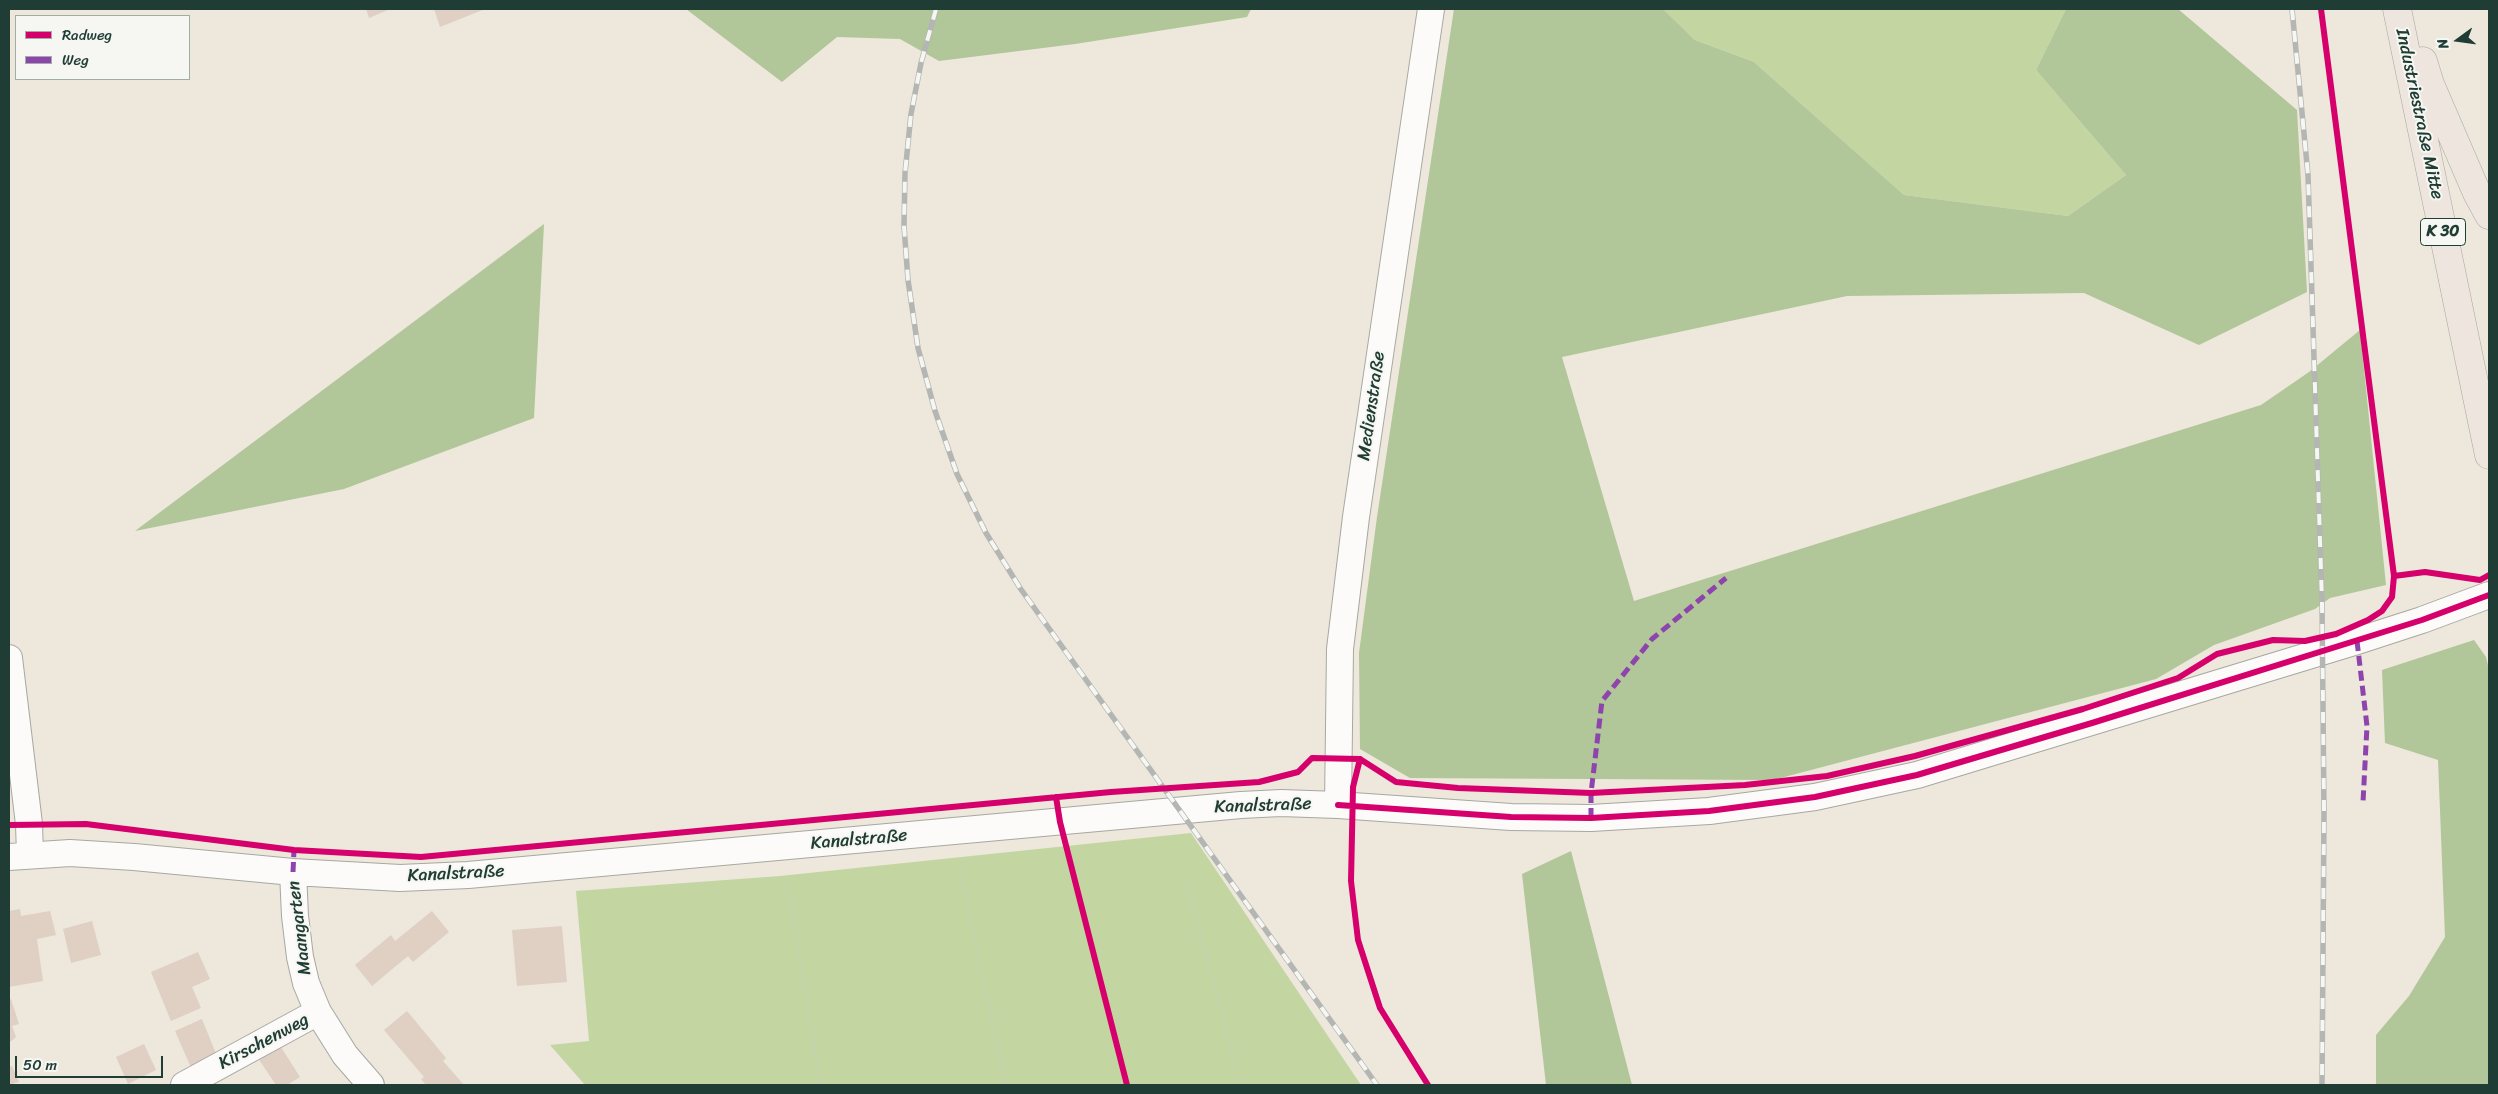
<!DOCTYPE html>
<meta charset="utf-8">
<style>
body{margin:0}
#map{position:relative;width:2498px;height:1094px;overflow:hidden;background:#ede7dc;font-family:Sriracha,sans-serif}
canvas{display:block}
.frame{position:absolute;inset:0;border:10px solid #1f3d34;pointer-events:none}
.legend{position:absolute;left:15px;top:15px;width:175px;height:65px;box-sizing:border-box;background:#f6f6f2;border:1px solid #a0aca6;margin:0;padding:6px 9px;list-style:none;font-size:15px;color:#1f3d34}
.legend li{display:flex;align-items:center;gap:10px;height:25px}
.legend b{width:25px;border:1px solid #a0aca6}
.north{position:absolute;left:2433px;top:15px;width:50px;height:50px;-webkit-text-stroke:4px #f6f6f2;paint-order:stroke;rotate:256deg;font-size:14px;font-weight:700;line-height:20px;text-align:center;color:#1f3d34}
.north::after{content:'';display:block;margin:auto;width:18px;height:22px;background:#1f3d34;clip-path:polygon(50% 0,100% 100%,50% 72%,0 100%)}
.scale{position:absolute;left:15px;top:1056px;width:148px;height:22px;box-sizing:border-box;border:2px solid #1f3d34;border-top:0;padding-left:6px;font-size:15px;line-height:18px;white-space:nowrap;color:#1f3d34;-webkit-text-stroke:4px #f6f6f2;paint-order:stroke}
</style>
<div id="map">
<canvas width="2498" height="1094"></canvas>
<div class="frame"></div>
<ul class="legend">
<li><b style="height:6px;background:#d6006c"></b>Radweg</li>
<li><b style="height:6px;background:#8e44ad"></b>Weg</li>
</ul>
<div class="north">N</div>
<div class="scale">50 m</div>
</div>
<script>
const ctx = document.querySelector('canvas').getContext('2d');
ctx.lineJoin = 'round';
function fillPath(path, color) { ctx.fillStyle = color; ctx.fill(path, 'evenodd'); }
const toPath = rows => new Path2D(rows.map(r => 'M' + r).join(''));
function strokePath(path, color, width, dash) { ctx.strokeStyle = color; ctx.lineWidth = width; ctx.lineCap = dash ? 'butt' : 'round'; ctx.setLineDash(dash || []); ctx.stroke(path); }
function write(font, color, halo, rows, align = 'center') {
  ctx.font = font + ' Sriracha,sans-serif'; ctx.lineWidth = 4; ctx.setLineDash([]); ctx.textBaseline = 'middle'; ctx.strokeStyle = halo; ctx.fillStyle = color; for (const [text, x, y, turn = 0] of rows) {
    ctx.save(); ctx.translate(x, y); ctx.rotate((+turn || 0) * Math.PI / 180); ctx.textAlign = isNaN(turn) ? turn : align; if (halo) ctx.strokeText(text, 0, 0); ctx.fillText(text, 0, 0); ctx.restore();
  }
}
fillPath(toPath([
 [1663,9,2066,9,2036,70,2126,175,2068,216,1904,195,1754,62,1695,40],
 [1191,833,1361,1085,585,1085,550,1045,589,1041,576,891,780,876]
]), '#c3d5a1');
fillPath(toPath([
 [686,9,1251,9,1247,17,1075,44,939,61,900,39,837,37,782,82],
 [1454,9,1663,9,1695,40,1754,62,1904,195,2068,216,2126,175,2036,70,2066,9,2178,9,2297,110,2307,292,2199,345,2084,293,1847,296,1562,357,1634,601,2261,405,2309,372,2360,330,2386,585,2330,598,2315,609,2214,645,2156,679,1773,780,1410,778,1360,749,1359,653,1377,517],
 [544,224,534,418,344,489,135,531],
 [2474,640,2486,657,2489,670,2489,1085,2376,1085,2376,1035,2409,996,2445,937,2438,760,2385,743,2382,670],
 [1571,851,1632,1085,1546,1085,1522,874]
]), '#b1c699');
fillPath(toPath([
 [366,9,390,9,369,18],
 [434,9,485,9,440,27],
 [20,909,21,916,50,911,56,935,37,939,43,981,9,987,9,911],
 [432,911,449,932,413,962,408,956,372,986,355,965,391,935,395,941],
 [92,921,101,955,71,963,63,929],
 [562,926,567,982,517,986,512,930],
 [198,952,210,979,192,987,201,1008,171,1021,151,972],
 [11,999,19,1024,12,1026,16,1037,9,1043,9,1000],
 [407,1011,446,1058,443,1061,464,1085,426,1085,421,1079,424,1077,384,1030],
 [202,1019,219,1061,193,1072,175,1031],
 [144,1044,156,1070,128,1084,116,1057],
 [279,1044,300,1077,287,1085,276,1085,258,1058],
 [12,1066,19,1082,9,1085,9,1067]
]), '#e0cfc3');
const minor = toPath([
 [9,658,29,824,30,855],
 [1338,805,1340,649,1356,517,1431,9],
 [9,857,70,853,134,857,293,872,400,878,468,875,1241,805,1281,803,1338,805,1511,817,1591,818,1709,811,1815,797,1917,775,2357,641,2422,620,2489,595],
 [293,872,295,916,300,957,306,983,318,1012,345,1055,371,1085],
 [184,1085,318,1012]
]);
const highway = toPath([
 [2397,9,2489,455],
 [2423,61,2430,84,2477,193,2489,215]
]);
strokePath(minor, '#a7a8a1', 28);
strokePath(highway, '#a7a8a1', 29);
strokePath(toPath([
 [960,870,1006,1085],
 [1187,881,1240,1085],
 [788,882,820,1085]
]), '#cbccc9', 3, [1, 4]);
strokePath(minor, '#fcfbfa', 26);
strokePath(highway, '#ede5de', 28);
const rail = toPath([
 [936,9,921,63,911,114,905,173,904,226,908,280,918,348,935,411,957,474,986,533,1020,588,1377,1085],
 [2292,9,2308,175,2322,602,2324,813,2322,1085]
]);
strokePath(rail, '#b3b6b3', 5.5);
strokePath(rail, '#f6f6f2', 4, [11]);
strokePath(toPath([
 [2357,641,2367,726,2363,802],
 [1591,818,1591,793,1602,701,1652,639,1726,578],
 [293,872,294,850]
]), '#8e44ad', 5, [10, 5]);
strokePath(toPath([
 [2394,576,2425,572,2480,580,2489,575],
 [1360,759,1353,787,1351,881,1358,940,1380,1008,1428,1085],
 [1056,797,1060,822,1127,1085],
 [1338,805,1511,817,1591,818,1709,811,1815,797,1917,775,2092,723,2422,620,2489,595],
 [9,825,86,824,294,850,421,857,1111,792,1259,782,1298,772,1312,758,1360,759,1396,782,1458,788,1591,793,1745,785,1827,776,1915,756,2083,709,2178,678,2217,654,2273,640,2305,641,2336,634,2368,620,2382,611,2392,597,2394,576,2321,9]
]), '#d6006c', 6);
for (const [x, y, w] of [
 [2443,232,45]
]) { const box = new Path2D(); box.roundRect(x - w / 2, y - 13.5, w, 27, 4); ctx.fillStyle = '#f6f6f2'; ctx.fill(box); strokePath(box, '#1f3d34', 1); }
write('bold 16px', '#1f3d34', null, [
 ["K 30",2443,232]
]);
write('18px', '#1f3d34', '#f6f6f2', [
 ["Industriestraße Mitte",2419,114,78],
 ["Medienstraße",1372,406,-82],
 ["Kanalstraße",1263,806,-2],
 ["Kanalstraße",859,840,-5],
 ["Kanalstraße",456,874,-3],
 ["Maangarten",300,928,-97],
 ["Kirschenweg",264,1042,-28]
]);
</script>
